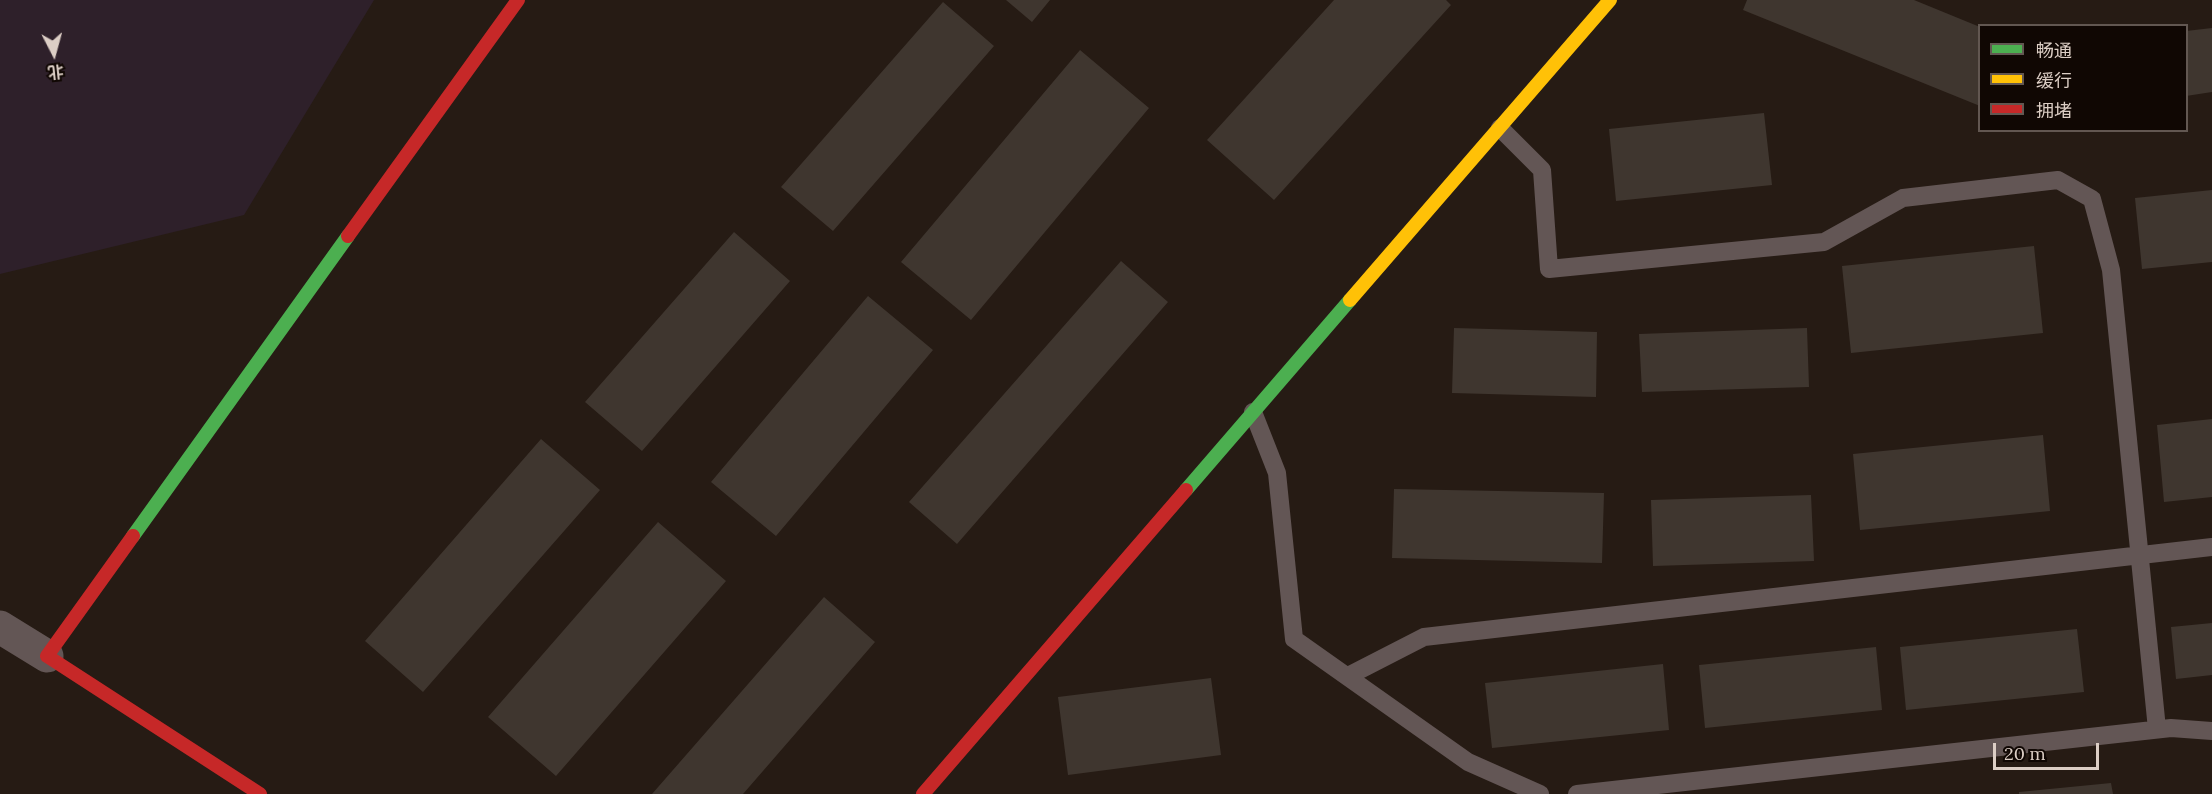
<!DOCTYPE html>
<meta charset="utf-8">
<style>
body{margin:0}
#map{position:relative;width:2212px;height:794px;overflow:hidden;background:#261b14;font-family:Lora,"Noto Sans SC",serif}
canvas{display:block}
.legend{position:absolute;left:1978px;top:24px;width:210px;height:108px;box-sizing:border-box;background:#100703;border:2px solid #625751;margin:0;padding:8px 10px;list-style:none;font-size:18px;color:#dccec5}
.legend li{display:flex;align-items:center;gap:12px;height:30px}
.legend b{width:30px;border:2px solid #625751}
.north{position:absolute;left:24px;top:24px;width:60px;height:60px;-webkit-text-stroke:4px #100703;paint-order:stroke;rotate:174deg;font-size:16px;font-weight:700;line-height:24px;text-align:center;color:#dccec5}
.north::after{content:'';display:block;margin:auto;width:21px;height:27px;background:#dccec5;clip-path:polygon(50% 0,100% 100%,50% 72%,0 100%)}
.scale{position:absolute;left:1993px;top:743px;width:106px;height:27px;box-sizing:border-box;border:3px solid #dccec5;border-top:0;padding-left:8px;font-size:18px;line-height:21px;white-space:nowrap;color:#dccec5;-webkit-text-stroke:4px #100703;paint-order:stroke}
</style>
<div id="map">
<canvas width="2212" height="794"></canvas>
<ul class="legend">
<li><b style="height:8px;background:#4caf50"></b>畅通</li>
<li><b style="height:8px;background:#ffc107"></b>缓行</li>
<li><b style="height:8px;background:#c62828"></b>拥堵</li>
</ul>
<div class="north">北</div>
<div class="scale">20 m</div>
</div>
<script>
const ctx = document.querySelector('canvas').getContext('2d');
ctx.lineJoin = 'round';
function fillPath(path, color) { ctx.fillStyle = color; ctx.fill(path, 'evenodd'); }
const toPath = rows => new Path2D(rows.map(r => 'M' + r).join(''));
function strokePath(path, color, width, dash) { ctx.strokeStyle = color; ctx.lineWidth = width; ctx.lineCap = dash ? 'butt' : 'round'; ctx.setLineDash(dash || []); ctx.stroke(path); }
fillPath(toPath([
 [0,0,374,0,244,215,0,274]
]), '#2e202a');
fillPath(toPath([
 [1006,0,1050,0,1032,22],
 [1334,0,1446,0,1451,5,1274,200,1207,140],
 [1747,0,1914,0,1980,27,1980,106,1743,10],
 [943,2,994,46,833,231,781,187],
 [2212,28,2212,92,2186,96,2186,31],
 [1080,50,1149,108,971,320,901,262],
 [1764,113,1772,185,1616,201,1609,129],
 [2212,190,2212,262,2142,269,2135,198],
 [734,232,790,281,642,451,585,402],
 [2034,246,2043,333,1851,353,1842,266],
 [1121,261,1168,302,957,544,909,502],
 [868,296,933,350,776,536,711,482],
 [1454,328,1597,332,1596,397,1452,393],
 [1807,328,1809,387,1642,392,1639,334],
 [2212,419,2212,497,2164,502,2157,425],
 [2043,435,2050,511,1860,530,1853,454],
 [541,439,600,490,423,692,365,641],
 [1394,489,1604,493,1602,563,1392,558],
 [1811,495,1814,561,1653,566,1651,500],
 [658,522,726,581,556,776,488,717],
 [824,597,875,642,743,794,652,794],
 [2212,623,2212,675,2176,679,2171,627],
 [2077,629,2084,692,1906,710,1900,647],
 [1876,647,1882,710,1705,728,1699,665],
 [1663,664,1669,730,1492,748,1485,683],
 [1211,678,1221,755,1068,775,1058,697],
 [2111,783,2113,794,2019,794,2019,792]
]), '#3f362f');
strokePath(toPath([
 [1500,128,1542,170,1549,269,1824,242,1903,198,2058,180,2092,199,2111,270,2157,729],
 [1253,412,1277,473,1294,639,1468,762,1540,794],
 [1348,676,1424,637,2212,547],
 [1577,794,2171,728,2212,731]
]), '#635655', 18);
strokePath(toPath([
 [0,627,47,656]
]), '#635655', 33);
strokePath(toPath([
 [1186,490,1350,300],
 [133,536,348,236]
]), '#4caf50', 14);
strokePath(toPath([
 [1350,300,1610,0]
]), '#ffc107', 14);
strokePath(toPath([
 [348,236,518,0],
 [133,536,47,656,260,794],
 [923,794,1186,490]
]), '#c62828', 14);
</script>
